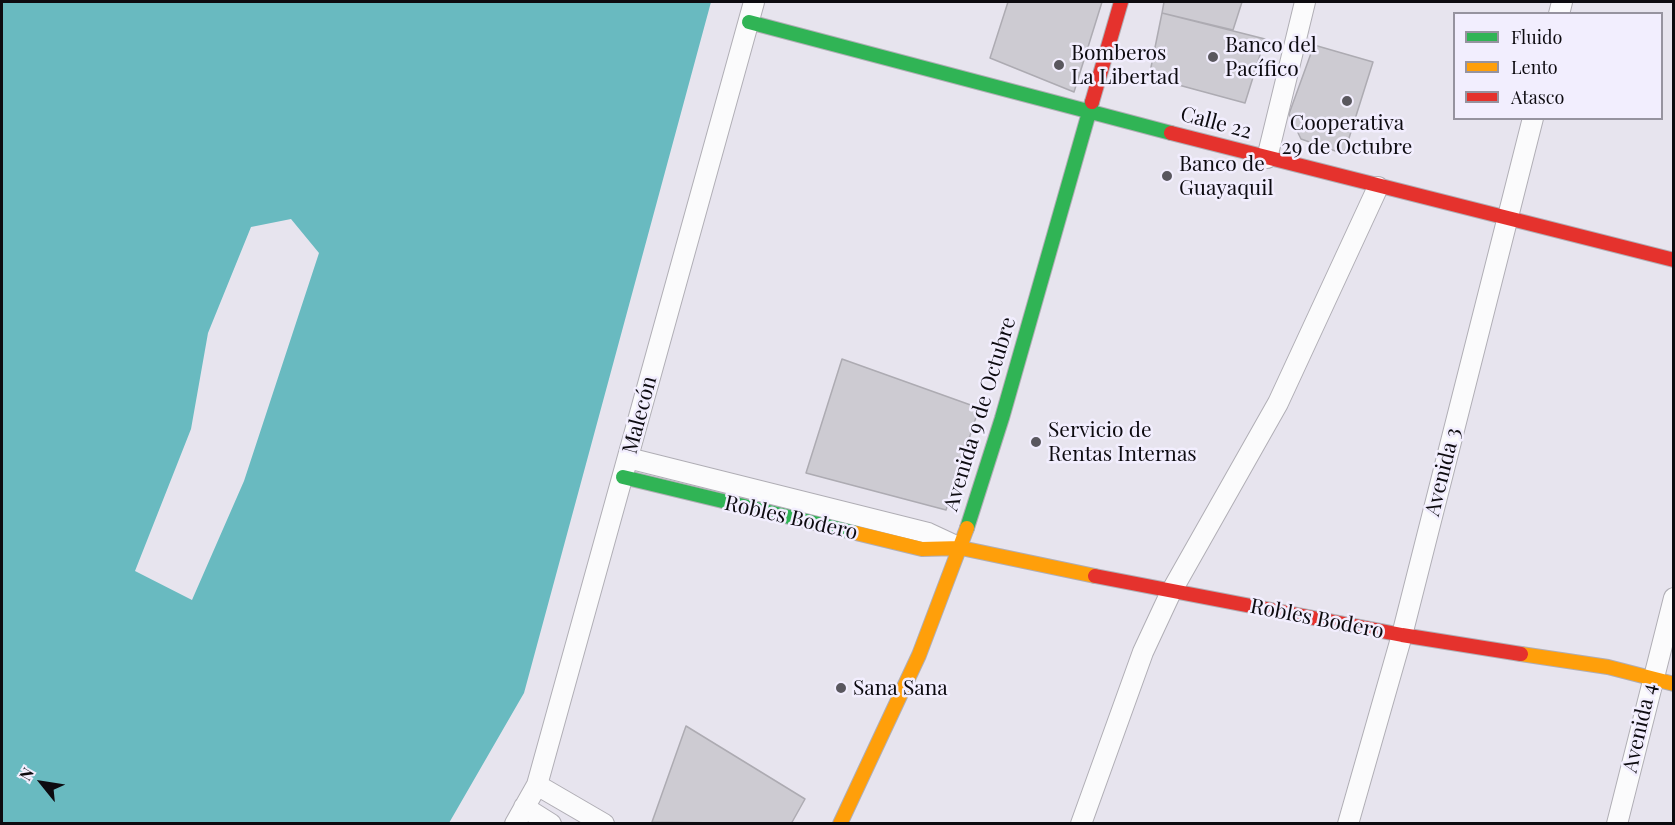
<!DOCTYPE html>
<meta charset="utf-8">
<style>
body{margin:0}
#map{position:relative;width:1675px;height:825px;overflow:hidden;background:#e7e4ee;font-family:"Playfair Display",serif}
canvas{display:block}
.frame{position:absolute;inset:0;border:3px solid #0d0b10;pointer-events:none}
.legend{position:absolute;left:1453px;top:12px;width:210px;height:108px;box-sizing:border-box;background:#f2eefe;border:2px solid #96939f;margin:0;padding:8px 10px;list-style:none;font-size:18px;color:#0d0b10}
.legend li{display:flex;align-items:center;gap:12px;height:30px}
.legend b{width:30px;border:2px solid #96939f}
.north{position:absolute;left:12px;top:753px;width:60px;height:60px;-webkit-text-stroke:4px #f2eefe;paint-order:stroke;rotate:300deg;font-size:16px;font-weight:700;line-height:24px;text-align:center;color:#0d0b10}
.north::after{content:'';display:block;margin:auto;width:21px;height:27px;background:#0d0b10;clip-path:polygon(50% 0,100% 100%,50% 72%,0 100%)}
</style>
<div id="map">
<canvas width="1675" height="825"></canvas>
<div class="frame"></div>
<ul class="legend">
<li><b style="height:8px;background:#30b455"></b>Fluido</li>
<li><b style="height:8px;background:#ff9f0a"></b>Lento</li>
<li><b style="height:8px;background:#e5322d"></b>Atasco</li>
</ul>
<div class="north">N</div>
</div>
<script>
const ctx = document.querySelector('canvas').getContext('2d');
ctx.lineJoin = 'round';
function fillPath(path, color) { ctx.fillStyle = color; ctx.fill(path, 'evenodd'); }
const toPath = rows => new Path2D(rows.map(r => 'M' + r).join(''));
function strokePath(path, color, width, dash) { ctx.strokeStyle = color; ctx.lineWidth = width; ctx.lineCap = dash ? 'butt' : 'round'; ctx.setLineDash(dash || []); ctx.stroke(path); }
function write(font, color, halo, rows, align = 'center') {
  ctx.font = font + ' "Playfair Display",serif'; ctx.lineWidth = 5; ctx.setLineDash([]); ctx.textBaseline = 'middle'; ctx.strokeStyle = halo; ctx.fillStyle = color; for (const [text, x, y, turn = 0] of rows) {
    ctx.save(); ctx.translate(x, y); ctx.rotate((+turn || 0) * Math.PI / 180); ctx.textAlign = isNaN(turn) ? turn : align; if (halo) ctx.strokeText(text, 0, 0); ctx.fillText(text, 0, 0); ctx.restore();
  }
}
fillPath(toPath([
 [2,2,711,2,524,693,449,823,2,823],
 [291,219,319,253,244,481,192,600,135,571,191,429,208,333,251,227]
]), '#69bac0');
const building = toPath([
 [1008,2,1102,2,1074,92,990,58,1008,2],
 [1164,2,1242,2,1233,30,1162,13,1164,2],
 [1162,13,1265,39,1245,103,1149,77,1162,13],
 [1314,45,1373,62,1344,154,1301,139,1289,114,1314,45],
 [842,359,979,408,946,510,806,473,842,359],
 [686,726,805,799,791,824,652,822,686,726]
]);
fillPath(building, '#cdcbd2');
strokePath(building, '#adabb2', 1.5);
const street = toPath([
 [1559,14,1562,2],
 [1267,158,1305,2],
 [628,458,928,533,956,546],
 [537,785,604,824],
 [524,807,551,824],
 [515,824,537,785,754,2],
 [1081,824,1143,652,1171,592,1278,403,1378,187],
 [1348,824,1402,635,1533,118],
 [1617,824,1674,598]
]);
const fast = toPath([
 [749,22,1171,133],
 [623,477,856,533],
 [967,528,1002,418,1092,102]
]);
const slow = toPath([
 [856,533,922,549,961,548,1095,576],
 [1521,654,1608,667,1674,684],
 [840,824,919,655,967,528]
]);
const jam = toPath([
 [1092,102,1121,2],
 [1171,133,1674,260],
 [1095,576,1402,635,1521,654]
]);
strokePath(street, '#b0aeb5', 22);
strokePath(fast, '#b0aeb5', 16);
strokePath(slow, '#b0aeb5', 16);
strokePath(jam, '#b0aeb5', 16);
strokePath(street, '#fbfbfc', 20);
strokePath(fast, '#30b455', 14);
strokePath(slow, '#ff9f0a', 14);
strokePath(jam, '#e5322d', 14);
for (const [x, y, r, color] of [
 [1213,57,6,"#59575e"],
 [1059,65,6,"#59575e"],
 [1347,101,6,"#59575e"],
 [1167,176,6,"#59575e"],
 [1036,442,6,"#59575e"],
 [841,688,6,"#59575e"]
]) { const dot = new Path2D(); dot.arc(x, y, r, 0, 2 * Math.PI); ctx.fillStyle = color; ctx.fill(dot); strokePath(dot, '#f2eefe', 2); }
write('21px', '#0d0b10', '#f2eefe', [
 ["Banco del",1225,45],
 ["Pacífico",1225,69],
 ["Bomberos",1071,53],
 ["La Libertad",1071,77],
 ["Cooperativa",1347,123,"center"],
 ["29 de Octubre",1347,147,"center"],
 ["Banco de",1179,164],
 ["Guayaquil",1179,188],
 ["Servicio de",1048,430],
 ["Rentas Internas",1048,454],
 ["Sana Sana",853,688]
], 'left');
write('21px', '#0d0b10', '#f2eefe', [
 ["Calle 22",1216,123,15],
 ["Avenida 9 de Octubre",980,414,-73],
 ["Malecón",640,415,-75],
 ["Avenida 3",1443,472,-76],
 ["Robles Bodero",791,518,13],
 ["Robles Bodero",1317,619,11],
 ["Avenida 4",1640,728,-77]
]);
</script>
